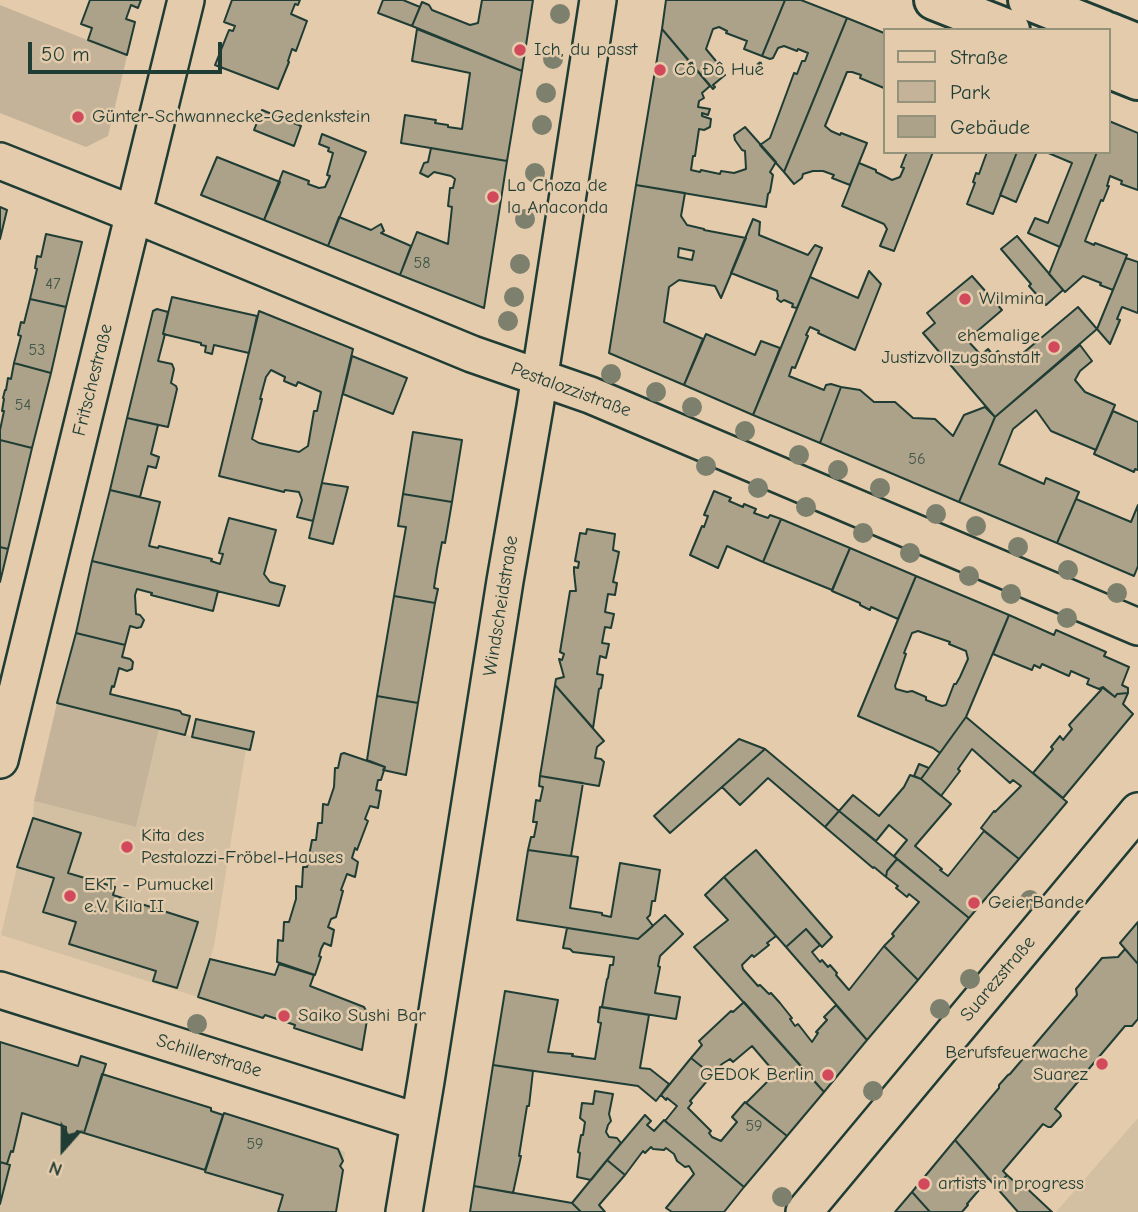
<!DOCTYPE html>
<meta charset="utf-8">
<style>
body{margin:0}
#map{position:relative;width:1138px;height:1212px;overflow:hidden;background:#e4cbac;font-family:"Comic Neue",sans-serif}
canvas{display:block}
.legend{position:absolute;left:883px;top:28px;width:228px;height:126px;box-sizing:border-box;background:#e4cbac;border:2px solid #95927c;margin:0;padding:9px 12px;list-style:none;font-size:21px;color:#1f3d34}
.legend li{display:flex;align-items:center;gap:14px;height:35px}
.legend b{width:35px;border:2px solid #95927c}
.north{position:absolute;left:28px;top:1114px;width:70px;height:70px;-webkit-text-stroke:5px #e4cbac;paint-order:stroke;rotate:201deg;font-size:19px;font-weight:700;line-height:28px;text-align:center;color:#1f3d34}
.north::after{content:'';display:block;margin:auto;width:24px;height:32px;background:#1f3d34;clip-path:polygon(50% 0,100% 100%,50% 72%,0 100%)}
.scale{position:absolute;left:28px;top:42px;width:194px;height:32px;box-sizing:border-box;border:4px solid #1f3d34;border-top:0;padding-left:9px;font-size:21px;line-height:24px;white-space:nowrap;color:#1f3d34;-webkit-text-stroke:5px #e4cbac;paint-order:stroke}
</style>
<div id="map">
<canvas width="1138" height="1212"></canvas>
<ul class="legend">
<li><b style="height:9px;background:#e4cbac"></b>Straße</li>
<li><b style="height:19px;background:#c4b399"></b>Park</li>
<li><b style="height:19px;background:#aba289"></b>Gebäude</li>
</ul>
<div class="north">N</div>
<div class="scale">50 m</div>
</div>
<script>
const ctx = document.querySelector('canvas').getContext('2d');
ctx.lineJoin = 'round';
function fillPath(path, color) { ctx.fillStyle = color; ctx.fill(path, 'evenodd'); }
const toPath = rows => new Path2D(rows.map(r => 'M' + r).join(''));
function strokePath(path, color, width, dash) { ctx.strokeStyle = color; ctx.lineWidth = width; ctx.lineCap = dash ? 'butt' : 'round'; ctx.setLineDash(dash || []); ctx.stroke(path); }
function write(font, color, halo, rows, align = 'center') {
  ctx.font = font + ' "Comic Neue",sans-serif'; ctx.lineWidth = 5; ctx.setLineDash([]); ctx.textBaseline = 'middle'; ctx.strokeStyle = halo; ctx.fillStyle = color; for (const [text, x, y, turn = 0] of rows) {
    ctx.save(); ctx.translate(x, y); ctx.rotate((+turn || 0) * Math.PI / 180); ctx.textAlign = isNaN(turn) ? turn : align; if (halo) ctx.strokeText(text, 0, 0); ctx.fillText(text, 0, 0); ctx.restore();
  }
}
fillPath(toPath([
 [159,729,246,748,214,946,198,997,1,935,17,867,33,818,34,801,136,827],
 [0,1042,345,1152,336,1212,0,1212],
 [1138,1118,1138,1212,1056,1212]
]), '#d3bfa2');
fillPath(toPath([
 [0,5,127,56,108,136,86,147,0,113],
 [57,703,159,729,136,827,34,801]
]), '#c4b399');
const building = toPath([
 [90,0,141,0,138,8,131,5,126,19,135,22,127,55,88,40,92,28,81,24,90,0],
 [232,0,300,0,298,5,295,4,291,14,307,21,296,51,292,49,288,61,289,62,278,89,215,65,229,30,233,31,235,26,224,22,232,0],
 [383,0,403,0,420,7,412,26,378,13,383,0],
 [482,0,533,0,522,71,412,26,422,2,429,5,432,10,470,25,478,23,482,0],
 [666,0,785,0,762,56,744,49,747,41,726,33,727,31,719,27,713,29,706,49,720,66,719,67,725,75,713,85,715,87,713,89,662,29,666,0],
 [785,0,801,0,847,18,784,172,760,145,770,138,794,73,797,74,802,61,805,61,808,53,798,49,797,51,784,46,778,48,773,58,770,59,762,56,785,0],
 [847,18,884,33,884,88,860,78,861,75,852,72,847,72,825,126,831,131,840,135,841,133,867,143,850,185,832,178,834,175,823,171,813,171,803,174,802,178,794,184,784,172,847,18],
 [417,29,522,71,507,161,401,143,405,115,436,120,435,123,448,125,448,127,462,129,470,73,412,61,417,29],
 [662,29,710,86,702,93,704,98,699,101,698,107,710,109,708,115,702,113,702,116,711,119,710,127,704,130,699,129,695,156,693,156,691,170,700,172,701,170,720,174,721,171,734,173,746,169,745,151,742,150,735,140,734,135,745,127,776,162,770,172,773,175,770,192,768,194,766,207,636,185,662,29],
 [262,110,301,126,294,146,254,130,262,110],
 [1109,121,1138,133,1138,190,1121,184,1122,181,1110,176,1107,186,1109,186,1103,201,1101,200,1085,241,1094,245,1095,243,1127,255,1113,290,1100,285,1101,283,1083,276,1065,292,1049,274,1097,152,1108,152,1109,121],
 [322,134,366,152,328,246,264,220,283,171,309,181,308,184,319,188,325,187,330,176,327,175,333,153,328,151,329,148,319,144,322,134],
 [431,148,507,161,484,308,400,275,417,232,448,244,452,207,448,206,450,188,453,188,455,179,451,176,434,172,428,177,420,173,424,163,428,162,431,148],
 [907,152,933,152,894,251,880,246,887,229,884,224,842,206,859,163,876,170,876,172,892,180,900,177,904,168,901,167,907,152],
 [987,152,1017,152,993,214,967,204,975,183,973,182,976,173,979,174,987,152],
 [1017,152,1037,152,1016,202,1000,195,1017,152],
 [1046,152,1097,152,1060,247,1028,233,1035,218,1048,223,1072,163,1046,152],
 [217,157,280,182,264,220,201,195,217,157],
 [636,185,685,193,681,216,687,225,704,229,704,230,746,238,721,298,715,286,679,280,669,287,664,322,703,339,684,385,609,353,636,185],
 [679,248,694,251,692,260,678,257,679,248],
 [0,207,7,210,0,239,0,207],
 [339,217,371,230,381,224,384,231,381,233,411,246,400,275,328,246,339,217],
 [753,219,760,222,759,235,808,255,815,245,822,248,797,308,792,307,793,304,784,300,781,302,777,299,778,296,777,291,731,273,753,219],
 [46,234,82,242,66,307,30,299,37,269,35,268,37,256,41,257,46,234],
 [1017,236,1063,290,1046,305,1029,286,1031,284,1001,249,1017,236],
 [1126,258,1138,262,1138,313,1122,307,1117,319,1120,320,1110,344,1097,329,1126,258],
 [869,271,881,284,855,350,818,333,819,331,810,327,806,335,808,336,795,368,792,367,789,376,824,390,826,385,831,384,841,387,820,443,753,415,810,277,858,298,869,271],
 [972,276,1002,310,967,340,981,355,988,349,993,355,998,351,1010,364,1078,307,1097,329,995,417,923,333,935,323,927,313,972,276],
 [172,297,257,316,249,353,214,345,212,354,205,352,206,346,201,345,201,343,163,334,172,297],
 [30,299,66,307,51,373,14,363,21,336,18,335,21,322,24,323,30,299],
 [157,309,168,312,163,334,165,334,158,361,172,364,174,369,171,383,176,386,177,389,168,427,127,418,153,311,157,309],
 [259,311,353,349,313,521,297,517,302,500,299,492,285,490,284,492,219,476,259,311],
 [271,370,285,377,284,381,296,386,298,382,321,392,317,411,314,411,308,446,299,452,259,443,252,439,262,399,260,399,266,377,271,370],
 [706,334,755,355,761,341,780,348,753,415,684,385,706,334],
 [1080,345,1092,361,1080,371,1075,380,1085,392,1115,405,1096,450,1051,431,1036,410,1013,429,999,464,1044,484,1046,478,1079,492,1057,543,959,502,995,417,1080,345],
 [352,356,407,378,393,414,343,394,352,356],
 [14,363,51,373,32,448,0,440,0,430,4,411,2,411,4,399,3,398,5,390,6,390,8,378,11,379,14,363],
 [841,387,860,390,874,402,895,402,913,418,935,419,953,436,964,415,985,407,995,417,959,502,820,443,841,387],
 [1113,411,1138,422,1138,470,1135,469,1134,472,1094,454,1113,411],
 [127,418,158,425,151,454,159,457,156,468,148,466,140,497,110,490,127,418],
 [413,432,462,440,452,502,403,494,413,432],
 [0,440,32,448,8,549,0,547,0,440],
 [322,483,348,487,333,544,309,538,322,483],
 [110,490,160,502,149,546,158,548,159,546,212,559,211,561,220,564,223,554,219,553,229,518,276,530,264,574,270,582,285,586,279,606,92,561,110,490],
 [714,491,731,498,729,501,743,507,744,504,756,509,754,513,768,518,770,515,781,519,763,562,727,546,718,568,690,555,702,526,704,527,708,516,704,515,714,491],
 [403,494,452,502,445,543,442,542,437,569,434,588,438,589,435,603,394,596,406,527,398,526,403,494],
 [1076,499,1131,522,1138,505,1138,566,1134,576,1057,543,1076,499],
 [781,519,850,548,832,590,763,562,781,519],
 [587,529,615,534,613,550,619,552,613,582,617,583,615,595,608,594,605,612,614,614,611,628,605,627,602,643,609,644,606,658,600,656,597,674,603,675,601,688,599,689,593,728,555,685,556,679,564,677,559,659,562,660,564,654,560,652,570,591,576,591,574,572,574,567,578,568,579,562,575,561,580,533,586,534,587,529],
 [0,547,8,549,0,582,0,547],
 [850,548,916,576,898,619,871,607,870,610,860,605,860,603,832,591,850,548],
 [92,561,218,591,213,611,151,595,152,593,137,589,135,595,136,614,140,615,144,620,141,627,137,628,130,626,125,645,76,633,92,561],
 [916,576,1009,615,966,717,940,753,933,748,858,716,916,576],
 [918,631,950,642,949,644,966,651,968,659,960,677,956,684,954,684,946,705,942,706,926,700,926,697,912,691,907,692,896,689,895,686,906,654,904,653,912,633,918,631],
 [394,596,435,603,418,703,377,696,394,596],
 [1009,615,1054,635,1056,630,1106,652,1104,656,1129,667,1122,685,1128,688,1128,693,1117,694,1115,697,1103,687,1099,689,1087,684,1089,679,1071,671,1069,676,1042,664,1040,668,1034,665,1032,670,993,654,1009,615],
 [76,633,125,645,122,657,130,659,133,662,132,669,127,671,119,668,114,687,112,686,110,694,180,711,182,714,190,716,185,735,57,703,76,633],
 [555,685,604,741,597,747,595,758,601,759,604,762,599,786,540,776,555,685],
 [1103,688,1115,697,1117,694,1128,693,1123,704,1133,714,1063,798,1033,773,1053,749,1051,747,1060,736,1063,740,1072,729,1069,725,1101,690,1100,689,1103,688],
 [377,696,418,703,406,775,383,770,385,767,367,760,377,696],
 [966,717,1067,802,1019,859,981,828,994,811,995,812,1021,786,1013,780,1010,783,972,749,958,769,960,771,941,796,921,779,966,717],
 [196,719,254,732,250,750,192,737,196,719],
 [739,739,765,749,670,833,654,816,739,739],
 [765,749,839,811,825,827,768,778,740,805,722,787,765,749],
 [344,753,385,767,381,780,378,780,376,790,381,791,378,808,370,806,365,819,368,821,357,850,355,848,352,858,358,862,355,877,347,874,341,890,343,891,336,917,331,919,328,927,334,930,331,946,324,943,321,949,319,956,321,957,315,975,277,962,278,940,283,941,284,922,289,922,296,899,296,886,302,887,303,867,307,867,312,840,316,840,318,823,322,823,323,804,328,805,334,787,335,768,338,768,341,754,344,753],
 [919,764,929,768,921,779,914,776,919,764],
 [910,775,921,779,951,804,915,846,942,869,940,870,948,876,984,831,1019,859,969,918,894,856,907,840,889,825,876,841,839,811,853,795,879,816,904,787,910,775],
 [540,776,583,783,571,856,528,850,531,837,534,837,537,822,533,822,536,800,540,801,543,787,539,786,540,776],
 [839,811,897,859,887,871,886,877,874,867,873,868,825,827,839,811],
 [33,818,81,833,68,873,115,887,113,895,198,922,177,988,153,981,156,971,69,944,76,922,43,912,54,878,17,867,33,818],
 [528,850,578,857,570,908,602,913,602,915,611,917,620,863,660,870,655,901,652,901,650,915,647,918,653,926,638,939,517,920,528,850],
 [756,850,832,937,822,947,806,929,786,947,724,877,756,850],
 [897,859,969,918,918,980,884,946,894,936,892,934,919,902,909,894,907,897,896,888,898,886,886,877,887,871,897,859],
 [724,877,776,936,767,943,769,945,754,957,752,955,742,965,743,969,758,986,760,985,769,994,771,993,780,1003,792,1018,790,1019,795,1026,798,1024,812,1042,818,1033,816,1032,827,1020,824,1017,836,1005,867,1040,824,1092,694,947,728,920,705,895,724,877],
 [665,915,683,934,660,956,658,966,660,967,655,993,680,997,676,1019,602,1007,607,979,608,978,610,965,613,965,614,957,573,952,570,949,563,948,567,928,638,939,665,915],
 [1138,922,1138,964,1120,943,1138,922],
 [806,929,820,945,812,952,820,962,822,960,828,967,830,965,837,973,836,975,849,990,884,946,918,980,867,1040,786,947,806,929],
 [1125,949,1138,964,1138,1019,1132,1026,1125,1026,1055,1109,1060,1113,1061,1116,1051,1127,1048,1127,1043,1124,1003,1171,1007,1175,996,1187,955,1140,999,1088,999,1085,1008,1075,1010,1074,1077,995,1076,989,1102,958,1118,957,1125,949],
 [210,959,275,975,279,964,314,975,310,986,364,1007,368,1014,362,1050,294,1028,295,1025,265,1015,263,1018,198,997,210,959],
 [505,991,558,1000,548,1052,573,1054,572,1056,595,1059,601,1023,598,1022,600,1007,649,1015,640,1068,650,1069,669,1084,656,1101,638,1086,493,1065,505,991],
 [744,1002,824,1092,787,1136,746,1103,770,1079,772,1080,779,1074,771,1066,770,1067,752,1046,733,1062,730,1059,722,1064,712,1075,691,1058,702,1045,699,1041,731,1011,733,1012,744,1002],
 [0,1042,78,1066,81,1056,106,1064,84,1133,77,1131,75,1135,69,1137,66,1134,66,1127,22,1113,13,1152,11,1151,7,1164,0,1162,0,1042],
 [691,1058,712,1075,690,1101,692,1103,688,1108,711,1131,709,1133,712,1137,721,1141,737,1122,732,1117,745,1102,787,1136,744,1187,665,1121,677,1106,667,1098,666,1100,661,1095,691,1058],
 [493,1065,533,1071,529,1106,527,1106,519,1156,521,1156,513,1193,474,1186,493,1065],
 [102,1074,211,1108,211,1111,223,1115,205,1170,84,1133,102,1074],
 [595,1091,613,1094,609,1114,611,1121,608,1125,606,1132,609,1137,617,1138,621,1143,591,1180,577,1177,580,1153,578,1152,581,1135,583,1135,585,1122,580,1118,582,1103,593,1104,595,1091],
 [224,1113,338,1149,343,1161,340,1166,343,1170,336,1212,278,1212,283,1195,205,1172,224,1113],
 [645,1115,651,1121,647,1125,654,1131,664,1120,744,1187,724,1212,672,1212,666,1208,694,1174,689,1166,685,1167,677,1161,674,1154,666,1148,664,1150,653,1149,651,1147,645,1153,643,1151,625,1175,607,1160,645,1115],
 [955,1140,988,1178,979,1188,979,1190,967,1204,968,1205,962,1212,930,1212,912,1192,955,1140],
 [607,1160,625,1175,599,1205,605,1212,581,1212,572,1203,607,1160],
 [0,1162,10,1165,0,1204,0,1162],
 [1007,1175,1017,1184,1019,1181,1052,1212,1018,1212,996,1187,1007,1175],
 [474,1186,572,1203,581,1212,470,1212,474,1186],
 [912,1192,930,1212,895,1212,912,1192]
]);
fillPath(building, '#aba289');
strokePath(building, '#1f3d34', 2);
const minor = toPath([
 [0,161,133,214,472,354,590,395,1138,627],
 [0,760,186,0],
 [0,990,419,1122],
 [404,1212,426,1081,505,581,535,407,598,0],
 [804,1212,1138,811]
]);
const major = toPath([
 [934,0,1010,30],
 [1028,0,1103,30],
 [1108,32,1138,44],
 [1108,68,1138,80]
]);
strokePath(minor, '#1f3d34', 40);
strokePath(major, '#1f3d34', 44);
strokePath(minor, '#e4cbac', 35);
strokePath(major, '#e4cbac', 38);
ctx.fillStyle = '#7c806d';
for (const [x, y] of [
 [560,14],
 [553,59],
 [546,93],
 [542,125],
 [535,173],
 [525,219],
 [520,264],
 [514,297],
 [508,321],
 [611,374],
 [656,392],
 [692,407],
 [745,431],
 [799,455],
 [706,466],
 [838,470],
 [758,488],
 [880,488],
 [806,507],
 [936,514],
 [976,526],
 [863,533],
 [1018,547],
 [910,553],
 [1068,570],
 [969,576],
 [1117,593],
 [1011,594],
 [1067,618],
 [1030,900],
 [970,979],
 [940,1009],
 [197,1024],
 [873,1091],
 [782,1197]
]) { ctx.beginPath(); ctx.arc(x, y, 10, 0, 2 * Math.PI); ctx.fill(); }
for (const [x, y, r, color] of [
 [520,50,7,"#d1495b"],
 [660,70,7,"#d1495b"],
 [78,117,7,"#d1495b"],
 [493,197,7,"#d1495b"],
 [965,299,7,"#d1495b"],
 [1054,347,7,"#d1495b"],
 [127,847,7,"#d1495b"],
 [70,896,7,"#d1495b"],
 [974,903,7,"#d1495b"],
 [284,1016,7,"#d1495b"],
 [1102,1064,7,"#d1495b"],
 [828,1075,7,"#d1495b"],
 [924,1184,7,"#d1495b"]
]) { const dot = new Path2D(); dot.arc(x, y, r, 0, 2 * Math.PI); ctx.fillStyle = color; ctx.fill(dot); strokePath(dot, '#e4cbac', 2.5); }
write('16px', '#425649', null, [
 ["58",422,263],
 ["47",53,284],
 ["53",37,350],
 ["54",23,405],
 ["56",917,459],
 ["59",754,1126],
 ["59",255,1144]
]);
write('19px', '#1f3d34', '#e4cbac', [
 ["Ich, du passt",534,50],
 ["Cố Đô Huế",674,70],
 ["Günter-Schwannecke-Gedenkstein",92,117],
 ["La Choza de",507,186],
 ["la Anaconda",507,208],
 ["Wilmina",979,299],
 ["ehemalige",1040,336,"right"],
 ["Justizvollzugsanstalt",1040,358,"right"],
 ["Kita des",141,836],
 ["Pestalozzi-Fröbel-Hauses",141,858],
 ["EKT - Pumuckel",84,885],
 ["e.V. Kila II",84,907],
 ["GeierBande",988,903],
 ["Saiko Sushi Bar",298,1016],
 ["Berufsfeuerwache",1088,1053,"right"],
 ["Suarez",1088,1075,"right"],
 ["GEDOK Berlin",814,1075,"right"],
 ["artists in progress",938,1184]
], 'left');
write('19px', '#1f3d34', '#e4cbac', [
 ["Fritschestraße",93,380,-76],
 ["Pestalozzistraße",571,390,20],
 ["Windscheidstraße",501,606,-81],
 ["Suarezstraße",998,979,-50],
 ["Schillerstraße",209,1056,17]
]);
</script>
